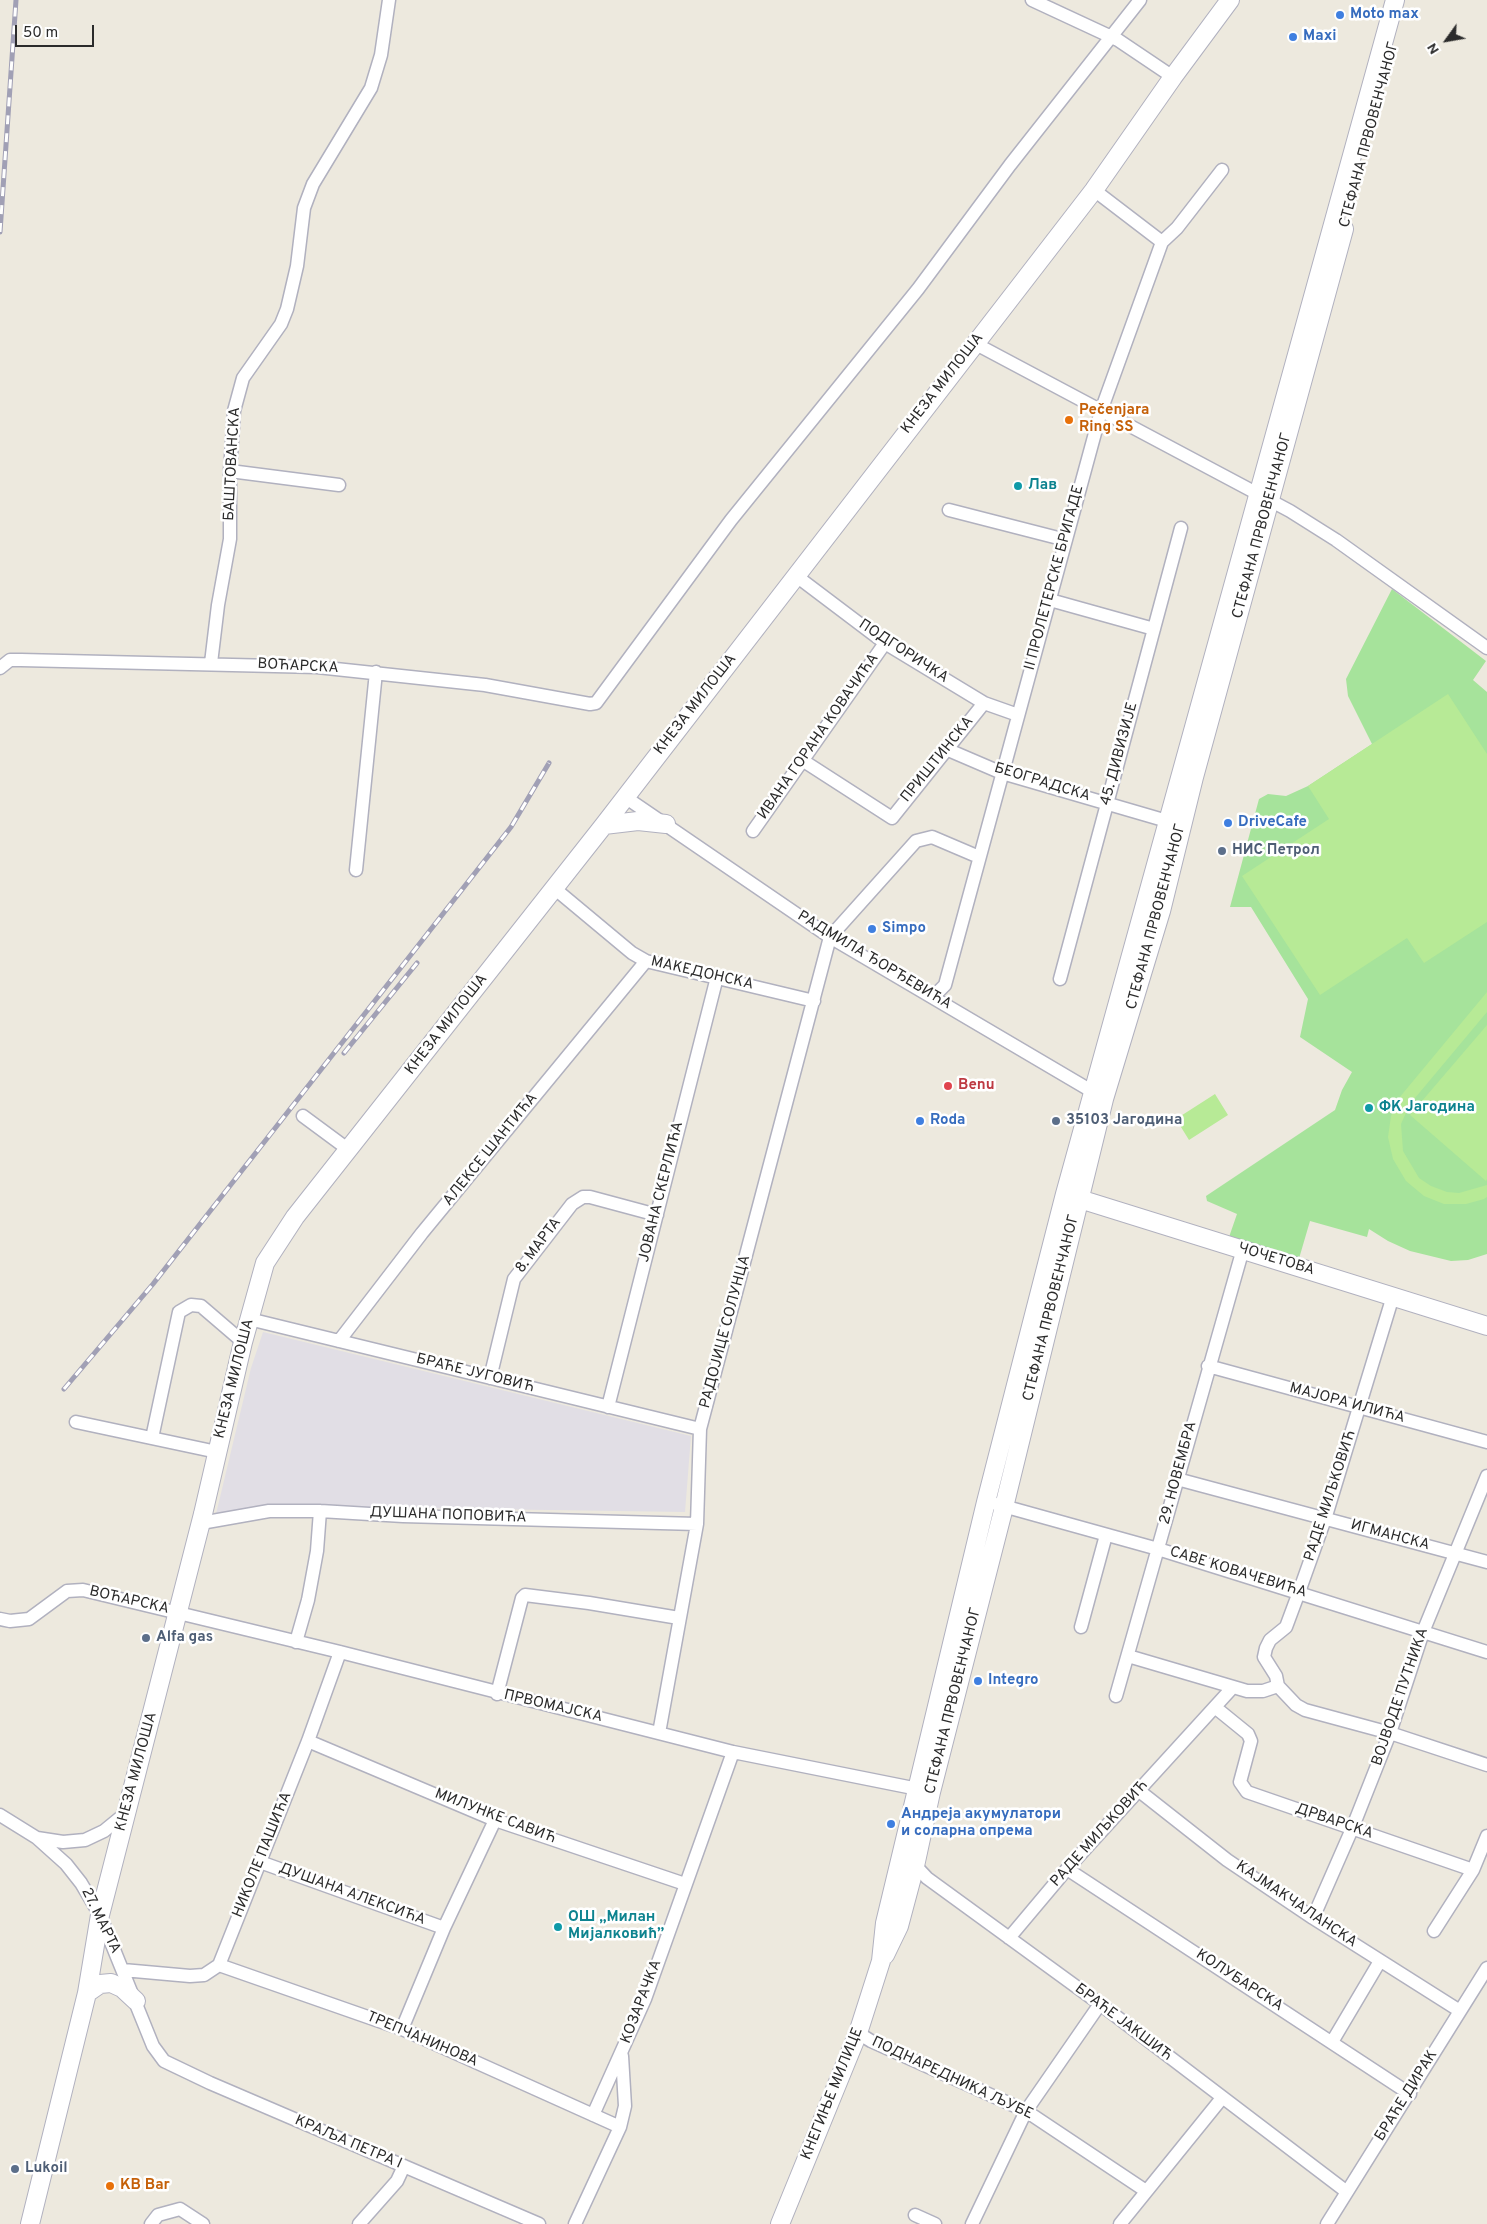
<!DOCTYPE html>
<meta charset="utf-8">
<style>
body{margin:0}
#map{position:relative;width:1487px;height:2224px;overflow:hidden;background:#ede9de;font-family:Overpass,sans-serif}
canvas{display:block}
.north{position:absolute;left:1422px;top:15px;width:50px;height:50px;-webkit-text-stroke:4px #fff;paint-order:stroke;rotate:238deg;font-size:14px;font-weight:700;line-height:20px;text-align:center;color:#2b2b2b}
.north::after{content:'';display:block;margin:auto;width:18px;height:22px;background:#2b2b2b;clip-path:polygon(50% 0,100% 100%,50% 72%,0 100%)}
.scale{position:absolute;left:15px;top:25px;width:79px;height:22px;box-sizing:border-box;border:2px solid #2b2b2b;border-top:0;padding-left:6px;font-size:15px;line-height:18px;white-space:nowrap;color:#2b2b2b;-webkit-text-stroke:4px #fff;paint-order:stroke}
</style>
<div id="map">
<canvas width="1487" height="2224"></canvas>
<div class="north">N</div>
<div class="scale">50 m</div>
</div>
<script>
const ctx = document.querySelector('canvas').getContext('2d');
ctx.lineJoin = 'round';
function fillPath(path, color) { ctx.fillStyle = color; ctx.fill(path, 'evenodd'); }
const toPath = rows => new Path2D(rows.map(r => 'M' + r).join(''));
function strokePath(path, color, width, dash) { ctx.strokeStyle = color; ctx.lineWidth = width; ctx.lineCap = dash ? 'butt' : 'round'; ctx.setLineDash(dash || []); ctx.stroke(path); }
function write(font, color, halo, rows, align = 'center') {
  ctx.font = font + ' Overpass,sans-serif'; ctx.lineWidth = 5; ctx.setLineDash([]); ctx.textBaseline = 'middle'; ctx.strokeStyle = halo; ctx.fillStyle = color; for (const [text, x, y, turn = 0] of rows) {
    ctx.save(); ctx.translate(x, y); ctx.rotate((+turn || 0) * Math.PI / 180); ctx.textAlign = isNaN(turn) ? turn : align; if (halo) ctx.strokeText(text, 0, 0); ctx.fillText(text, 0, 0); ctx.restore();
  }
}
fillPath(toPath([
 [263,1332,691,1436,685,1512,275,1506,216,1514,251,1368]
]), '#e1dee5');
fillPath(toPath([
 [1392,589,1486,661,1473,680,1487,692,1487,1254,1468,1260,1451,1261,1410,1251,1388,1241,1369,1229,1367,1237,1310,1221,1298,1262,1228,1240,1237,1214,1207,1201,1206,1196,1335,1110,1342,1090,1352,1072,1300,1037,1308,999,1251,907,1230,907,1259,799,1268,794,1286,796,1308,786,1372,744,1348,696,1346,679]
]), '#a6e39b');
fillPath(toPath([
 [1448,694,1487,754,1487,922,1424,963,1407,938,1320,995,1242,876,1329,819,1308,786],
 [1487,992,1487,1012,1410,1104,1401,1124,1403,1151,1419,1178,1431,1186,1447,1192,1459,1193,1487,1185,1487,1197,1484,1199,1466,1204,1444,1204,1424,1196,1406,1181,1393,1159,1388,1137,1391,1116,1399,1098],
 [1487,1025,1487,1179,1486,1181,1410,1115],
 [1215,1094,1228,1115,1189,1140,1176,1119]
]), '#b7ea96');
const street = toPath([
 [1032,0,1118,40,1173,77],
 [1162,242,1177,228,1222,170],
 [974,343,1290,511,1336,540,1487,648],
 [230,471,339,485],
 [949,510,1066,540],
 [795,575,885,643,984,703,1018,715],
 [1050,600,1154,629],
 [211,663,218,605,230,539,230,471,234,411,243,378,281,324,287,309,297,266,304,208,313,184,371,88,381,55,389,0],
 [0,668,10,660,21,660,317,667,485,685,590,704,596,703,731,520,918,289,1010,165,1140,0],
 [946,749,1002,773,1167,821],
 [802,760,892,818,984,703],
 [625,797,830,937,1100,1096],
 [753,831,885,643],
 [356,870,376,672],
 [554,888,632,953,646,961,814,1001],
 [1060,979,1181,528],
 [933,997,945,985,1101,411,1162,242,1094,190],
 [303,1116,349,1150],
 [249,1319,700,1429],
 [339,1341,422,1233,646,961],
 [1208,1366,1487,1442],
 [490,1378,514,1279,572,1204,583,1197,590,1197,657,1215],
 [608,1407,717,977],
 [76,1422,217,1452],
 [152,1438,179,1312,191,1305,201,1306,243,1342],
 [1177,1479,1487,1562],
 [996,1504,1158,1549,1487,1652],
 [201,1523,269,1511,320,1511,403,1516,697,1524],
 [0,1619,10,1621,29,1619,67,1591,83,1590,340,1652,733,1752,923,1790],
 [1081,1627,1106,1535],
 [296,1642,308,1600,317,1551,320,1511],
 [1128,1656,1247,1691,1263,1691,1278,1686,1296,1705,1305,1710,1390,1733,1487,1765],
 [1278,1686,1276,1676,1264,1657,1266,1648,1270,1640,1286,1627,1299,1592,1325,1519,1393,1296],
 [497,1694,522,1598,525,1595,589,1603,679,1618],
 [1116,1696,1243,1249],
 [1216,1708,1248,1734,1251,1741,1240,1782,1247,1792,1473,1870],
 [659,1733,697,1524,700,1429,830,937,916,841,932,837,979,857],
 [308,1741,495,1820,685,1884],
 [1138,1790,1227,1860,1313,1918,1460,2011],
 [0,1815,37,1838,66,1864,81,1883,100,1915,153,2046,164,2061,210,2083,539,2224],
 [37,1838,63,1842,85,1840,104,1831,126,1813],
 [911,1861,927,1878,1100,2004,1347,2192],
 [260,1862,444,1928],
 [1067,1869,1410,2094],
 [1313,1918,1352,1829,1390,1733,1423,1632,1487,1476],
 [1434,1931,1473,1870,1487,1836],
 [1009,1938,1067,1869,1233,1687],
 [219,1965,402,2029,620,2127],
 [123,1970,190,1976,204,1975,219,1965,308,1741,340,1652],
 [402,2029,444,1928,495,1820],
 [858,2033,871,2041,1026,2111,1146,2191],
 [1332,2042,1380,1961],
 [593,2115,645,1999,733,1752],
 [915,2215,935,2224],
 [151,2224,158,2215,180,2209,203,2224],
 [359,2224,397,2181,404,2166],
 [575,2224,620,2127,625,2106,622,2056],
 [972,2224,1026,2111,1100,2004],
 [1120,2224,1222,2098],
 [1327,2224,1487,1968]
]);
const secondary = toPath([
 [604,825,638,821,666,824],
 [1070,1196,1487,1326],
 [885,1955,899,1926,915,1866,931,1792,1004,1507,1104,1099,1161,911,1194,777,1344,229],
 [87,1993,100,1984,111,1983,122,1988,136,2001],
 [30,2224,87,1993,100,1915,203,1514,243,1342,265,1263,295,1217,604,825,1094,190,1173,77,1230,0],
 [780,2224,858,2033,881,1961,885,1923,986,1502,1065,1194,1395,0]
]);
strokePath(street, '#b1b1bf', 15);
strokePath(secondary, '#b1b1bf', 20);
strokePath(street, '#fff', 12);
strokePath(secondary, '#fff', 18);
const rail = toPath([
 [0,232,16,0],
 [344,1053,417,963],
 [64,1389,153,1284,511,827,549,763]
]);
strokePath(rail, '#a1a0b5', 5);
strokePath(rail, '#fff', 3, [9]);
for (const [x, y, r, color] of [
 [1340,15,5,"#3f7fe0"],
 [1293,37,5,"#3f7fe0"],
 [1069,420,5,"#e8710a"],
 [1018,486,5,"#0f9aa8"],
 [1228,823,5,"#3f7fe0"],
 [1222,851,5,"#5c6f8a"],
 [872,929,5,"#3f7fe0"],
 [948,1086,5,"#e0444e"],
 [1369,1108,5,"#0f9aa8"],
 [920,1121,5,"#3f7fe0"],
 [1056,1121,5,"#5c6f8a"],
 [146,1638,5,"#5c6f8a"],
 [978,1681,5,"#3f7fe0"],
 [891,1824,5,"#3f7fe0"],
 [558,1927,5,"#0f9aa8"],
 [15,2169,5,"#5c6f8a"],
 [110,2186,5,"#e8710a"]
]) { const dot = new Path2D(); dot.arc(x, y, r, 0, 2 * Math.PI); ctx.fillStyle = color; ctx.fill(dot); strokePath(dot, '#fff', 2); }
write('bold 15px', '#366cbe', '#fff', [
 ["Moto max",1350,15],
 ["Maxi",1303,37],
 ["DriveCafe",1238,823],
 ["Simpo",882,929],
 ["Roda",930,1121],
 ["Integro",988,1681],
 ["Андреја акумулатори",901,1815],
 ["и соларна опрема",901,1832]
], 'left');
write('15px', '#2b2b2b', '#fff', [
 ["СТЕФАНА ПРВОВЕНЧАНОГ",1370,135,-75],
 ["КНЕЗА МИЛОША",943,384,-52],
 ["БАШТОВАНСКА",233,464,-87],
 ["СТЕФАНА ПРВОВЕНЧАНОГ",1263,526,-75],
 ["II ПРОЛЕТЕРСКЕ БРИГАДЕ",1055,578,-75],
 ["ПОДГОРИЧКА",903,652,33],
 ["ВОЋАРСКА",298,667,3],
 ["КНЕЗА МИЛОША",696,705,-52],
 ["ИВАНА ГОРАНА КОВАЧИЋА",819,737,-55],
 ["45. ДИВИЗИЈЕ",1120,754,-75],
 ["ПРИШТИНСКА",938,760,-51],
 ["БЕОГРАДСКА",1042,783,17],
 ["СТЕФАНА ПРВОВЕНЧАНОГ",1157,917,-75],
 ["РАДМИЛА ЂОРЂЕВИЋА",874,961,31],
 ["МАКЕДОНСКА",702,974,13],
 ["КНЕЗА МИЛОША",447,1025,-52],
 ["АЛЕКСЕ ШАНТИЋА",491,1150,-51],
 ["ЈОВАНА СКЕРЛИЋА",662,1192,-76],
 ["8. МАРТА",539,1246,-53],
 ["ЧОЧЕТОВА",1276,1260,17],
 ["СТЕФАНА ПРВОВЕНЧАНОГ",1052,1308,-76],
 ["РАДОЈИЦЕ СОЛУНЦА",726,1332,-75],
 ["БРАЋЕ ЈУГОВИЋ",475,1374,14],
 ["КНЕЗА МИЛОША",235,1379,-76],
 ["МАЈОРА ИЛИЋА",1347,1404,15],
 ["29. НОВЕМБРА",1179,1473,-75],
 ["РАДЕ МИЉКОВИЋ",1331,1496,-72],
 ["ДУШАНА ПОПОВИЋА",448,1516,2],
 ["ИГМАНСКА",1390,1536,15],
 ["САВЕ КОВАЧЕВИЋА",1238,1573,17],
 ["ВОЋАРСКА",129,1601,13],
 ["ВОЈВОДЕ ПУТНИКА",1401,1697,-71],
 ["СТЕФАНА ПРВОВЕНЧАНОГ",954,1701,-76],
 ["ПРВОМАЈСКА",553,1707,13],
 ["КНЕЗА МИЛОША",137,1772,-75],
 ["МИЛУНКЕ САВИЋ",495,1817,21],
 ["ДРВАРСКА",1334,1822,19],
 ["РАДЕ МИЉКОВИЋ",1100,1834,-48],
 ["НИКОЛЕ ПАШИЋА",263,1855,-68],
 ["ДУШАНА АЛЕКСИЋА",352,1895,20],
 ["КАЈМАКЧАЛАНСКА",1296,1905,34],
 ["27. МАРТА",100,1921,64],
 ["КОЛУБАРСКА",1239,1981,33],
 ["КОЗАРАЧКА",642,2002,-69],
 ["БРАЋЕ ЈАКШИЋ",1123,2023,37],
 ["ТРЕПЧАНИНОВА",422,2040,23],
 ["ПОДНАРЕДНИКА ЉУБЕ",952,2079,25],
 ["КНЕГИЊЕ МИЛИЦЕ",833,2094,-68],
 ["БРАЋЕ ДИРАК",1407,2096,-58],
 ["КРАЉА ПЕТРА I",348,2143,23]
]);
write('bold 15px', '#c56008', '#fff', [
 ["Pečenjara",1079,411],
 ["Ring SS",1079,428],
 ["KB Bar",120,2186]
], 'left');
write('bold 15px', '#0d838f', '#fff', [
 ["Лав",1028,486],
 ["ФК Јагодина",1379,1108],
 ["ОШ „Милан",568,1918],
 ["Мијалковић”",568,1935]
], 'left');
write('bold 15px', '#4e5e75', '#fff', [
 ["НИС Петрол",1232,851],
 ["35103 Јагодина",1066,1121],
 ["Alfa gas",156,1638],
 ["Lukoil",25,2169]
], 'left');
write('bold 15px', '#be3a42', '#fff', [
 ["Benu",958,1086]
], 'left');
</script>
